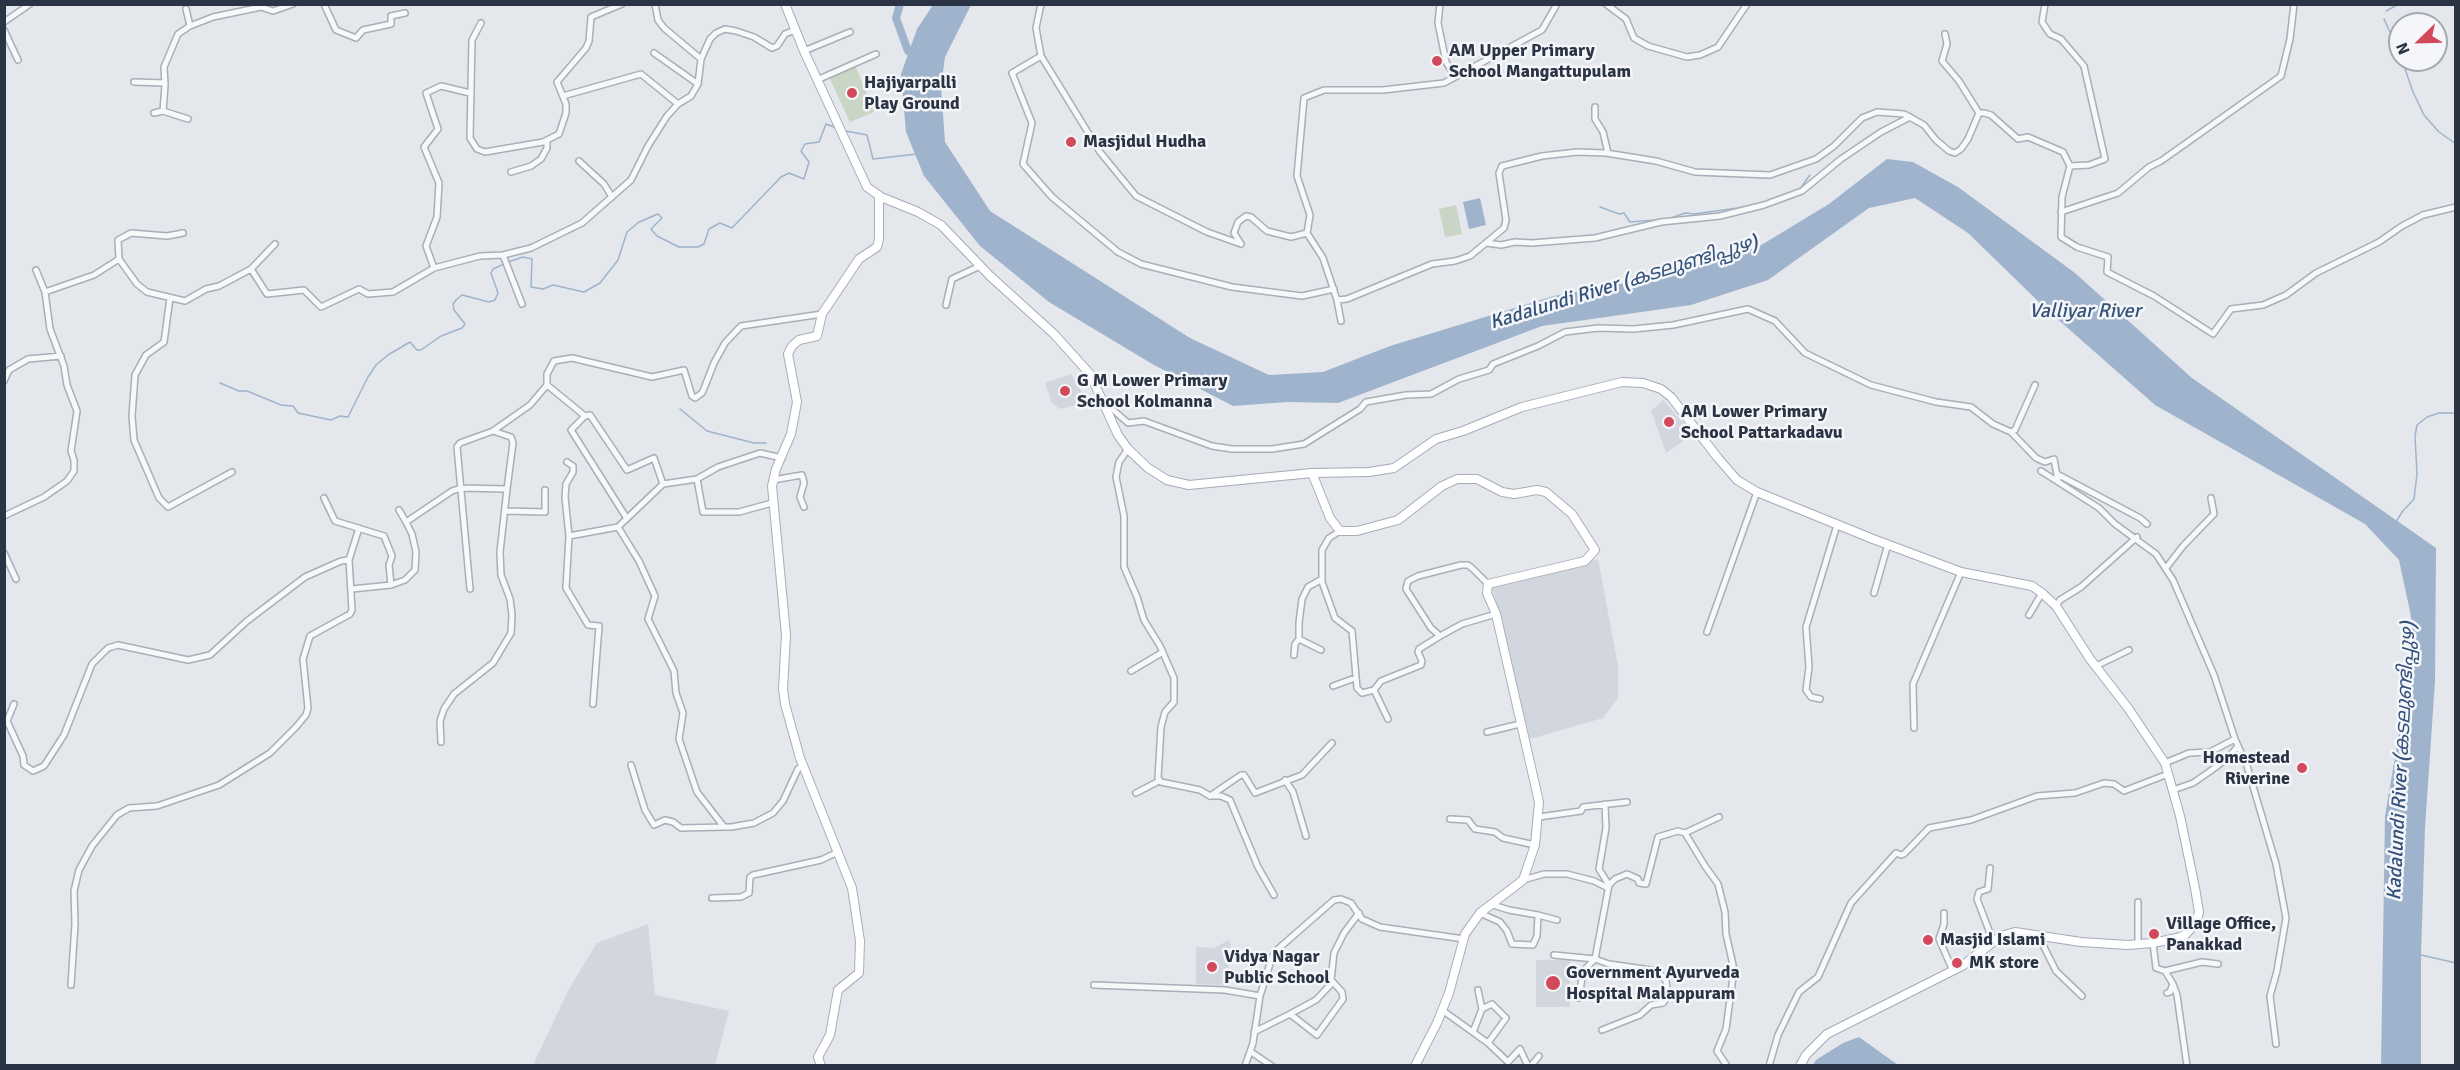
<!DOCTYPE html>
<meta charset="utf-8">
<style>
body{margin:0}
#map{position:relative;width:2460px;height:1070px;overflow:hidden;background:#e4e7ec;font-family:Signika,sans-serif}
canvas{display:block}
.frame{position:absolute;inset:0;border:6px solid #2b3445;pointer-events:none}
.north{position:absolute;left:2388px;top:12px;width:60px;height:60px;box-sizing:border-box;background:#f4f6f9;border:2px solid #a4a8b1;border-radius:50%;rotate:247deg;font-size:16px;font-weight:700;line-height:24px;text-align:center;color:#2b3445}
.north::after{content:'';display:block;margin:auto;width:21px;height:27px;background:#d1495b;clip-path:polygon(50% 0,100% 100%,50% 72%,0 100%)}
</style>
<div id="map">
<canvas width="2460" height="1070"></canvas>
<div class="frame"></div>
<div class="north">N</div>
</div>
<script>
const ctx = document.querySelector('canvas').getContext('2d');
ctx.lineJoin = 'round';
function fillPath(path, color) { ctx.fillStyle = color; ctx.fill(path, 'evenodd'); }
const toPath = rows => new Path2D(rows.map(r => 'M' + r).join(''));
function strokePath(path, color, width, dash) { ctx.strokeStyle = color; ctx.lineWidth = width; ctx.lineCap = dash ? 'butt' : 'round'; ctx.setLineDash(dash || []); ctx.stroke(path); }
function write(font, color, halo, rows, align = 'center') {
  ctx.font = font + ' Signika,"Noto Sans Malayalam",sans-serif'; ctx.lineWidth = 5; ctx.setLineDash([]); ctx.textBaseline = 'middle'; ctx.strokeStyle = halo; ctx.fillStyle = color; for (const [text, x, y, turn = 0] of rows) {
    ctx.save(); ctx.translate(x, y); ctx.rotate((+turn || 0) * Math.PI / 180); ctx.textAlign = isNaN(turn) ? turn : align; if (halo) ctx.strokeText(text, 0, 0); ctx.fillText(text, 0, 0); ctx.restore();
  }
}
fillPath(toPath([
 [1071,374,1083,394,1076,405,1060,409,1052,403,1045,383],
 [1663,400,1693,434,1666,453,1651,411],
 [1598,559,1618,666,1618,698,1603,718,1530,739,1492,586],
 [648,924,655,995,729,1011,715,1065,533,1065,569,989,597,943],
 [1229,940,1231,945,1226,985,1196,984,1196,947,1214,948],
 [1536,960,1570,960,1570,1007,1536,1007]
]), '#d2d6de');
fillPath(toPath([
 [855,65,874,112,850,122,828,75],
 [1456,205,1462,234,1445,237,1439,209]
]), '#c9d6c5');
fillPath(toPath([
 [933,5,971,5,945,57,941,87,945,142,990,211,1190,338,1269,375,1323,372,1390,346,1554,296,1673,274,1758,247,1829,204,1887,159,1913,162,1958,187,2075,273,2192,378,2436,548,2435,681,2425,828,2421,955,2421,1065,2381,1065,2385,816,2409,674,2411,616,2399,560,2365,524,2155,405,2045,308,1968,233,1915,198,1869,208,1768,280,1691,305,1542,326,1338,403,1288,402,1233,406,1154,365,1049,302,980,246,924,176,906,132,901,74,917,29],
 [1480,198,1486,225,1469,229,1463,202],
 [1859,1037,1898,1065,1813,1065,1816,1060,1843,1043]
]), '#9fb4cc');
strokePath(toPath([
 [2386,11,2399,4],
 [2384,19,2400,54],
 [2402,60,2413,92,2424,115,2439,132,2456,144],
 [846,131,867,135,873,159,917,154],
 [1799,190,1810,175],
 [1600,207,1619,214,1624,213,1630,222,1668,219,1685,213,1694,214,1752,206],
 [508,262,523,257,532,259,531,287,543,289,553,285,584,292,600,283,618,260,627,232,639,222,658,214,662,218,651,229,657,236,679,247,698,247,704,244,709,229,720,223,732,228,781,177,789,173,804,179,809,162,801,151,805,144,819,142,826,124,834,127],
 [220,383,239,391,247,391,281,405,293,406,298,413,331,420,340,416,348,417,368,377,376,365,388,355,410,342,417,350,421,350,441,336,462,328,465,324,454,310,453,304,456,300,462,295,489,302,495,300,498,293,491,273,493,269,504,264],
 [680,409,707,431,754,443,766,443],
 [2396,522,2402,512,2414,499,2417,474,2415,436,2417,425,2427,417,2439,413,2456,413],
 [2421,955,2456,963]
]), '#9fb4cc', 1.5);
strokePath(toPath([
 [900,4,896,18,908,51,917,56]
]), '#9fb4cc', 8);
const street = toPath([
 [324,4,336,30,356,38,363,30,391,24,391,16,405,13],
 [655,4,658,20,664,28,701,59],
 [1041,4,1036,28,1041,56,1100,152,1136,196,1207,232,1241,244],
 [1440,4,1438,23,1446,62,1455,76],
 [1557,4,1542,30,1444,83,1383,90,1324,90,1304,98,1297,176,1310,215,1307,233,1323,258,1337,300,1347,299,1432,264,1455,261,1470,256,1504,228,1506,220,1499,173,1502,166,1542,156,1577,152,1606,153,1656,161,1695,172,1770,175,1816,159,1834,146,1862,118,1877,112,1904,114,1924,125,1936,140,1949,151,1955,153,1961,149,1968,139,1979,113,1984,113,1991,115,2018,139,2028,137,2063,152,2070,166],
 [1606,4,1626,19,1634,38,1648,46,1687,57,1700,55,1718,47,1747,4],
 [2045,4,2042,22,2050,34,2061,39,2084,66,2105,159,2089,165,2070,166,2062,197,2061,237,2077,247,2108,257,2107,272,2154,296,2213,334,2231,309,2263,305,2286,295,2316,273,2379,242,2402,226,2423,215,2456,207],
 [186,9,190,26],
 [4,22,30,4],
 [481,23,472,40,470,138,477,149,485,152,543,142,559,134,566,113,566,104,557,82,586,48,589,41,591,17,622,4],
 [4,30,18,60],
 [1945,34,1947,44,1942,61,1959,81,1979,113],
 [804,51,850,32],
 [654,53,698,84],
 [1041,56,1012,73,1032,123,1023,164,1052,197,1118,252,1141,264,1232,287,1302,296,1334,289],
 [817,80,876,54],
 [134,82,165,83],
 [563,96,641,74,678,104],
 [1595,107,1595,119,1603,132,1608,153],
 [163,111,188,119],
 [154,113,163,111,165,85,164,67,178,34,190,26,213,17,261,7,273,11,293,4],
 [579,161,604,184,612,197],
 [511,172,531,166,541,159,547,148,547,140],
 [2061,212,2118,193,2149,167,2161,161,2281,76,2290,39,2294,4],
 [1486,243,1501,245,1515,242,1532,243,1595,238,1661,222,1720,216,1764,205,1802,191,1841,159,1881,132,1910,117],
 [275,244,251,269,267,294,304,290,321,307,359,289,368,294,393,292,434,268,480,256,503,255,531,248,582,223,631,180,648,146,667,116,678,104,691,96,698,84,701,59,710,39,716,33,725,29,736,31,754,37,772,48,777,46,785,34,795,30],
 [1241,244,1234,233,1238,222,1246,216,1251,217,1267,231,1291,237,1307,233],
 [503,255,522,304],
 [119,259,118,240,131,233,167,236,183,233],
 [434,268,426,246,437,217,439,183,424,147,438,129,426,93,441,86,470,93],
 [36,270,45,292],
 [170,298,164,342,146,355,135,375,132,416,134,440,159,498,168,507,232,472],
 [1337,300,1341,321],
 [946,305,952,279,980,266],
 [4,381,9,370,28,359,61,356],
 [547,385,585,416,590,415,627,470,654,458,663,484,697,479,718,467,760,453,782,458],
 [1106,410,1111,408,1128,423,1144,421,1212,446,1232,449,1272,449,1304,444,1360,409,1366,402,1406,395,1431,394,1459,379,1489,370,1493,364,1538,346,1565,332,1598,328,1634,329,1673,325,1748,309,1775,321,1805,353,1871,385,1936,402,1971,407,1993,424,2011,432,2036,458,2045,462,2054,459,2058,481],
 [585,416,571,430,626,517],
 [493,431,511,437,513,443,507,489],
 [2011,432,2015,430,2035,385],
 [1128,449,1119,462,1116,477,1124,516,1124,567,1137,597,1144,620,1160,646,1174,678,1174,702,1165,712,1161,727,1158,778,1161,782,1200,790,1210,796,1221,796,1230,800,1258,867,1274,895],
 [567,462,573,466,573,472,566,484,565,497,569,536,618,527],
 [2041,471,2099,508,2115,524,2156,554,2173,580,2214,675,2235,739],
 [2057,474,2140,518,2147,524],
 [697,479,703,512,739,512,772,503],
 [773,480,802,475,804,483,800,497,804,507],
 [663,484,618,527,639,561,655,596,648,619,674,671,676,693,683,713,679,739,697,792,724,827,731,827,754,823,773,813,783,801,798,769,803,765],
 [324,498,335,521,384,536,392,556,389,565,391,585,352,589],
 [399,510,406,522],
 [506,511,545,512,545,490],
 [4,516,44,497,67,481,74,471,74,460,71,451,77,411,67,385,64,366,50,329,45,292,94,275,119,259,137,284,147,292,185,301,206,289,219,286,251,269],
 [1340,531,1329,538,1322,550,1322,582,1335,618,1352,631,1357,688,1362,693,1374,690,1388,719],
 [569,536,566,588,588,625,599,626,593,704],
 [4,553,16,579],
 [2166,568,2183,546,2214,514,2211,498],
 [1488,584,1473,569,1468,565,1461,565,1418,576,1408,581,1406,589,1431,628,1440,636,1462,624,1496,614],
 [391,585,405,580,415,570,416,552,412,534,406,522,452,491,461,488,507,489,500,552,501,575,510,599,512,615,511,633,493,663,454,694,444,709,440,721,441,742],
 [470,589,457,447,460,443,493,431,530,405,547,385,547,374,554,361,572,358,652,377,684,370,692,396,695,398,702,393,705,386,714,363,725,343,741,326,822,314],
 [1874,593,1888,544],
 [2056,606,2060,600,2081,587,2137,537],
 [2029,615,2042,593],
 [1707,632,1757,492],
 [1321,650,1299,639,1299,623,1302,599,1308,587,1322,579],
 [1294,655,1295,644,1299,639],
 [2096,666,2129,650],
 [1131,671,1163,652],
 [1333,686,1355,678],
 [1374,690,1381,681,1421,665,1422,661,1418,652,1419,649,1440,636],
 [1820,699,1811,697,1806,690,1809,667,1806,627,1837,525],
 [14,704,7,721,23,756,24,765,33,771,44,766,64,735,92,664,108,648,118,645,188,660,210,655,247,621,305,577,341,561,349,560,359,528],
 [1914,728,1913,684,1961,572],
 [1487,732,1520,724],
 [2165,763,2189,753,2210,752,2235,739,2247,766,2276,864,2286,918,2277,971,2270,996,2276,1044],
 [631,765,645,810,654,825,665,820,673,822,681,828,724,827],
 [1285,780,1293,792,1306,836],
 [2173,790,2193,783,2209,772,2229,757,2238,746],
 [1136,793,1159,781],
 [1210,796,1241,775,1244,775,1255,793,1302,775,1332,743],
 [1605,804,1606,828,1599,869,1609,885],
 [1539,817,1581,811,1583,807,1627,802],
 [1450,819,1468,820,1475,829,1495,832,1503,838,1535,845],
 [1685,833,1719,817],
 [1990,868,1988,889,1979,892,1977,899,1993,941],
 [1523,880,1544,874,1567,874,1594,881,1608,888],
 [712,898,741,897,749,893,750,877,753,875,821,860,838,852],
 [2138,902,2138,943],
 [1480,913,1500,922,1507,931,1512,944,1533,945,1537,936,1538,915,1509,910,1490,904],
 [1944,913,1944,924,1939,939,1953,971],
 [1538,915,1557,920],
 [2039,937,2056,971,2082,996],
 [2153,943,2156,968,2165,971,2173,984,2170,992,2167,993],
 [1554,955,1595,959],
 [2165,971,2202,962,2218,964],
 [2173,984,2177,995,2187,1066],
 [71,985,75,924,74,891,79,870,92,846,117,815,129,808,157,806,219,785,270,753,296,727,306,715,308,708,303,659,310,636,350,614,352,610,349,560],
 [1094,985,1225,990,1260,996],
 [1478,990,1482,1009],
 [1579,998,1583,971,1595,959],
 [1442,1010,1488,1043,1508,1062,1520,1049,1528,1066],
 [1290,1014,1316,1000,1332,983],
 [1602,1030,1640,1015,1651,1005,1663,1003,1668,996,1666,981,1658,971,1609,964,1595,959,1609,885,1615,879,1627,874,1638,879,1639,883,1646,884,1658,837,1678,831,1685,833,1705,866,1718,884,1725,912,1726,934,1733,965,1733,977,1726,1029,1717,1051,1727,1066],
 [1254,1032,1290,1014,1317,1035,1343,999,1342,992,1331,980,1334,953,1344,933,1359,913],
 [1473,1032,1482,1009,1492,1004,1506,1018,1488,1043],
 [1251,1052,1272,1066],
 [1245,1066,1253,1043,1260,996,1272,957,1278,949,1334,900,1341,899,1351,903,1362,919,1380,927,1464,939],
 [1531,1066,1539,1056],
 [1769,1066,1778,1035,1799,992,1818,977,1851,903,1896,853,1901,855,1904,854,1929,828,1971,820,2037,796,2075,793,2104,783,2114,784,2124,791,2168,774]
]);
const secondary = toPath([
 [1312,473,1330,518,1340,531,1357,531,1398,520,1442,486,1457,479,1477,479,1502,492,1514,494,1537,490,1546,492,1572,514,1595,550,1585,561,1488,584,1487,593,1496,614,1539,802,1535,845,1523,880,1480,913,1465,934,1449,993,1437,1023,1415,1066],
 [821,1066,818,1057,830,1035,838,990,859,973,860,941,852,888,800,758,785,704,783,689,786,635,772,486,776,469,791,434,797,402,788,354,792,346,799,340,817,336,822,314,859,259,877,247,879,239,879,196]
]);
const primary = toPath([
 [785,4,804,51,867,187,881,197,918,212,941,225,990,276,1054,334,1090,374,1118,435,1128,449,1148,468,1167,480,1189,485,1312,473,1369,472,1394,468,1436,439,1463,431,1522,407,1622,382,1643,383,1661,389,1671,397,1718,458,1737,480,1757,492,1873,539,1961,572,2032,586,2042,593,2056,606,2090,659,2128,708,2165,763,2180,816,2195,888,2199,912,2196,923,2185,935,2177,938,2153,943,2128,945,2081,942,2015,932,2001,936,1962,966,1827,1034,1806,1055,1800,1066]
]);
strokePath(street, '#a9aeb7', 8);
strokePath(secondary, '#a9aeb7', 10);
strokePath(primary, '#a3abb8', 10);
strokePath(street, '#f7f8fa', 5);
strokePath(secondary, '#fff', 8);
strokePath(primary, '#fff', 8);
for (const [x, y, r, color] of [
 [1437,61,6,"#d1495b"],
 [852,93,6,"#d1495b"],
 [1071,142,6,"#d1495b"],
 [1065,391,6,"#d1495b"],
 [1669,422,6,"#d1495b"],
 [2302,768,6,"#d1495b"],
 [2154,934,6,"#d1495b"],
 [1928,940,6,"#d1495b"],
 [1957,963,6,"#d1495b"],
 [1212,967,6,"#d1495b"],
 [1553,983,8,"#d1495b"]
]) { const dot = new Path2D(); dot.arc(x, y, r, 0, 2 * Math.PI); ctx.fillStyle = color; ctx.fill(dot); strokePath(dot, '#f4f6f9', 2); }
write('bold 18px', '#2b3445', '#f4f6f9', [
 ["AM Upper Primary",1449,51],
 ["School Mangattupulam",1449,72],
 ["Hajiyarpalli",864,83],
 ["Play Ground",864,104],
 ["Masjidul Hudha",1083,142],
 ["G M Lower Primary",1077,381],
 ["School Kolmanna",1077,402],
 ["AM Lower Primary",1681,412],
 ["School Pattarkadavu",1681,433],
 ["Homestead",2290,758,"right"],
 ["Riverine",2290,779,"right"],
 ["Village Office,",2166,924],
 ["Panakkad",2166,945],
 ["Masjid Islami",1940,940],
 ["Vidya Nagar",1224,957],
 ["Public School",1224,978],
 ["MK store",1969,963],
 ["Government Ayurveda",1566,973],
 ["Hospital Malappuram",1566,994]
], 'left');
write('italic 20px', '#34527a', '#f4f6f9', [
 ["Kadalundi River (കടലുണ്ടിപ്പുഴ)",1624,283,-17],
 ["Valliyar River",2085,312],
 ["Kadalundi River (കടലുണ്ടിപ്പുഴ)",2402,761,-87]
]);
</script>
